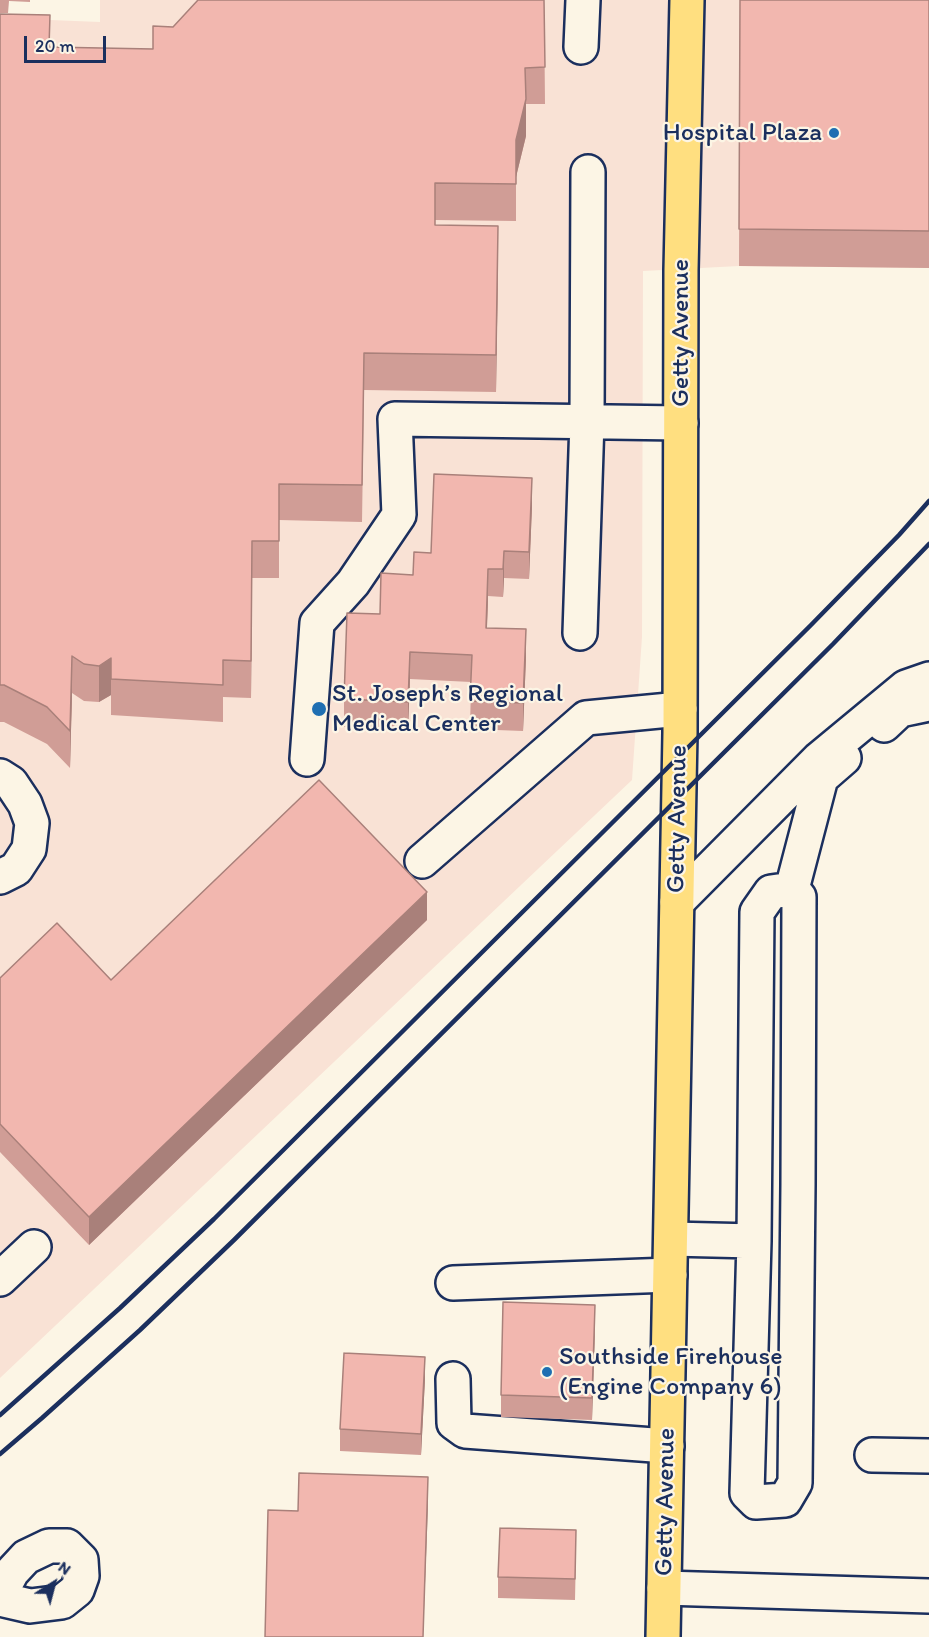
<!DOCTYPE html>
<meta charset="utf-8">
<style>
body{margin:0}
#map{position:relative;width:929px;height:1637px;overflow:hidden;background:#fcf5e5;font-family:Itim,sans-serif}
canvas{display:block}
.north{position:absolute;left:24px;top:1553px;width:60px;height:60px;-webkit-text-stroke:4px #fcf5e5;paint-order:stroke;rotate:36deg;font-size:16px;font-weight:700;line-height:24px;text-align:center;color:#1b2f5e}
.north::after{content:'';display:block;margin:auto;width:21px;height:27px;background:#1b2f5e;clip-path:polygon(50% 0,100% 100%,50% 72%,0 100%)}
.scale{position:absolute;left:24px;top:36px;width:82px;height:27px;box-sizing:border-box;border:3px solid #1b2f5e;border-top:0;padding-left:8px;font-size:18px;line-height:21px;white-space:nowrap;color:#1b2f5e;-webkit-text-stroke:4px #fcf5e5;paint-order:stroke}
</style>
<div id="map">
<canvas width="929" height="1637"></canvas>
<div class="north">N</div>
<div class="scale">20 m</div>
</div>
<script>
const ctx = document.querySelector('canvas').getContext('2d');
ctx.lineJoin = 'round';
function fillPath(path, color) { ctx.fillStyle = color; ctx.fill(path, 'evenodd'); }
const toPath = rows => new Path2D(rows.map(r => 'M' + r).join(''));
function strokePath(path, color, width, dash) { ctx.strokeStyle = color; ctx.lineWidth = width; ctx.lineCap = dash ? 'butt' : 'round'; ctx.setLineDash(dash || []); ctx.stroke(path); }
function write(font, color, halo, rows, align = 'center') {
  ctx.font = font + ' Itim,sans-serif'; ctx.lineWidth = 4.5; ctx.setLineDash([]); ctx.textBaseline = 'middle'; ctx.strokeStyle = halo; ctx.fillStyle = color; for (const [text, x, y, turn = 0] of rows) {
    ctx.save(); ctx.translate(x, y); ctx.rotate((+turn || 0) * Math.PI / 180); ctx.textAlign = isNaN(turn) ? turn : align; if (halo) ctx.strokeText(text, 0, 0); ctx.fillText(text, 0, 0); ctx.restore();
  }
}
fillPath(toPath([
 [100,0,929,0,929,268,739,266,643,271,642,637,632,780,0,1378,0,18,100,22]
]), '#f9e2d5');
const minor = toPath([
 [581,47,583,0],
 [580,633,587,421,588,172],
 [884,725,900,710,929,704],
 [307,759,317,623,353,583,399,515,395,419,681,423],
 [0,776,11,783,25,804,32,823,29,849,16,869,0,877],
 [422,861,586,718,680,709],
 [792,889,799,897,798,1185,795,1483,785,1500,756,1502,747,1493,754,1241,757,912,771,892,792,889],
 [792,889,821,778,844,758],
 [677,902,819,759,906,687,929,679],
 [671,1239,754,1241],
 [0,1279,34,1247],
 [453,1283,670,1275],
 [453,1379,454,1423,465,1431,667,1446],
 [872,1455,929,1456],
 [664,1588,929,1596],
 [0,1594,12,1572,26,1557,49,1546,67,1546,81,1560,82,1576,77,1590,62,1602,30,1606,0,1599]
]);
const major = toPath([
 [663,1637,680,733,681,270,687,0]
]);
strokePath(minor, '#1b2f5e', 38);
strokePath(major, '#1b2f5e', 38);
strokePath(minor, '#fcf5e5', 33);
strokePath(major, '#ffdf80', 33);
strokePath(toPath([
 [0,1415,120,1308,214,1219,811,625,899,535,929,501],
 [0,1454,42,1418,140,1330,234,1240,833,644,929,544]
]), '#1b2f5e', 4.5);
fillPath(toPath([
 [0,0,30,0,30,2,9,1,8,13,0,13],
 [544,0,545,104,526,104,526,136,516,177,516,221,435,220,435,225,498,263,496,392,364,390,362,522,279,520,279,578,252,578,251,698,223,697,223,722,111,715,111,695,99,702,84,701,72,693,70,768,47,744,4,722,0,722,0,14,50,47,153,49,173,27],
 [740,0,929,0,929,268,739,266],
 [532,506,529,579,504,578,503,597,488,596,487,628,526,657,523,731,470,729,471,682,410,679,408,729,344,727,344,699,380,614,431,553],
 [427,920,89,1245,0,1152,0,978,111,980],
 [595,1326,592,1420,501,1417,501,1395],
 [425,1379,421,1455,340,1451,340,1429],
 [576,1551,575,1600,498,1598,498,1577]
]), '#d09d96');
fillPath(toPath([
 [526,99,526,136,516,177,516,221,516,140],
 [498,226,498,263,496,392,496,355],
 [532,478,532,506,529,579,529,552],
 [252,541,252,578,251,698,251,661],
 [504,551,504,578,503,597,503,569],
 [488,569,488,596,486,655,486,628],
 [526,629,526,657,523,731,523,703],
 [410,652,410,679,408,729,408,702],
 [72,656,72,693,70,768,70,731],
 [111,658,111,695,99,702,99,666],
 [427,892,427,920,89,1245,89,1217],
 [595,1305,595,1326,592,1420,592,1398],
 [425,1357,425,1379,421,1455,421,1434],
 [428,1477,428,1505,423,1637]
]), '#a9807a');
const building = toPath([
 [198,0,544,0,545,67,525,68,526,99,516,140,516,184,435,183,435,225,498,226,496,355,364,353,362,485,279,484,279,541,252,541,251,661,223,660,223,685,111,679,111,658,99,666,84,664,72,656,70,731,47,707,4,685,0,685,0,14,50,15,49,47,153,49,153,26,173,27,198,0],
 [740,0,929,0,929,231,739,229,740,0],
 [434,474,532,478,529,552,504,551,503,569,488,569,486,628,526,629,523,703,470,701,472,655,410,652,408,702,344,699,347,613,380,614,381,573,413,575,414,552,431,553,434,474],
 [319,780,427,892,89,1217,0,1124,0,978,57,923,111,980,319,780],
 [503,1302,595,1305,592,1398,501,1395,503,1302],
 [344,1353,425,1357,421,1434,340,1429,344,1353],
 [299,1473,428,1477,423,1637,265,1637,268,1510,298,1511,299,1473],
 [500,1528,576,1530,575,1579,498,1577,500,1528]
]);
fillPath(building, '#f2b7af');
strokePath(building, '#a9807a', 1.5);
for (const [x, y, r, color] of [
 [834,133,6,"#1f6fb2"],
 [319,709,8,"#1f6fb2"],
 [547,1372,6,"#1f6fb2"]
]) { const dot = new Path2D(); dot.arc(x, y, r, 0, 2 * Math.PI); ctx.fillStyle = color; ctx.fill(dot); strokePath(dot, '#fcf5e5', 2); }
write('26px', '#1b2f5e', '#fcf5e5', [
 ["Hospital Plaza",822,133,"right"],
 ["St. Joseph’s Regional",332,694],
 ["Medical Center",332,724],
 ["Southside Firehouse",559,1357],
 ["(Engine Company 6)",559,1387]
], 'left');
write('26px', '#1b2f5e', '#fcf5e5', [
 ["Getty Avenue",681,333,-90],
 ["Getty Avenue",678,819,-89],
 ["Getty Avenue",666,1502,-89]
]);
</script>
